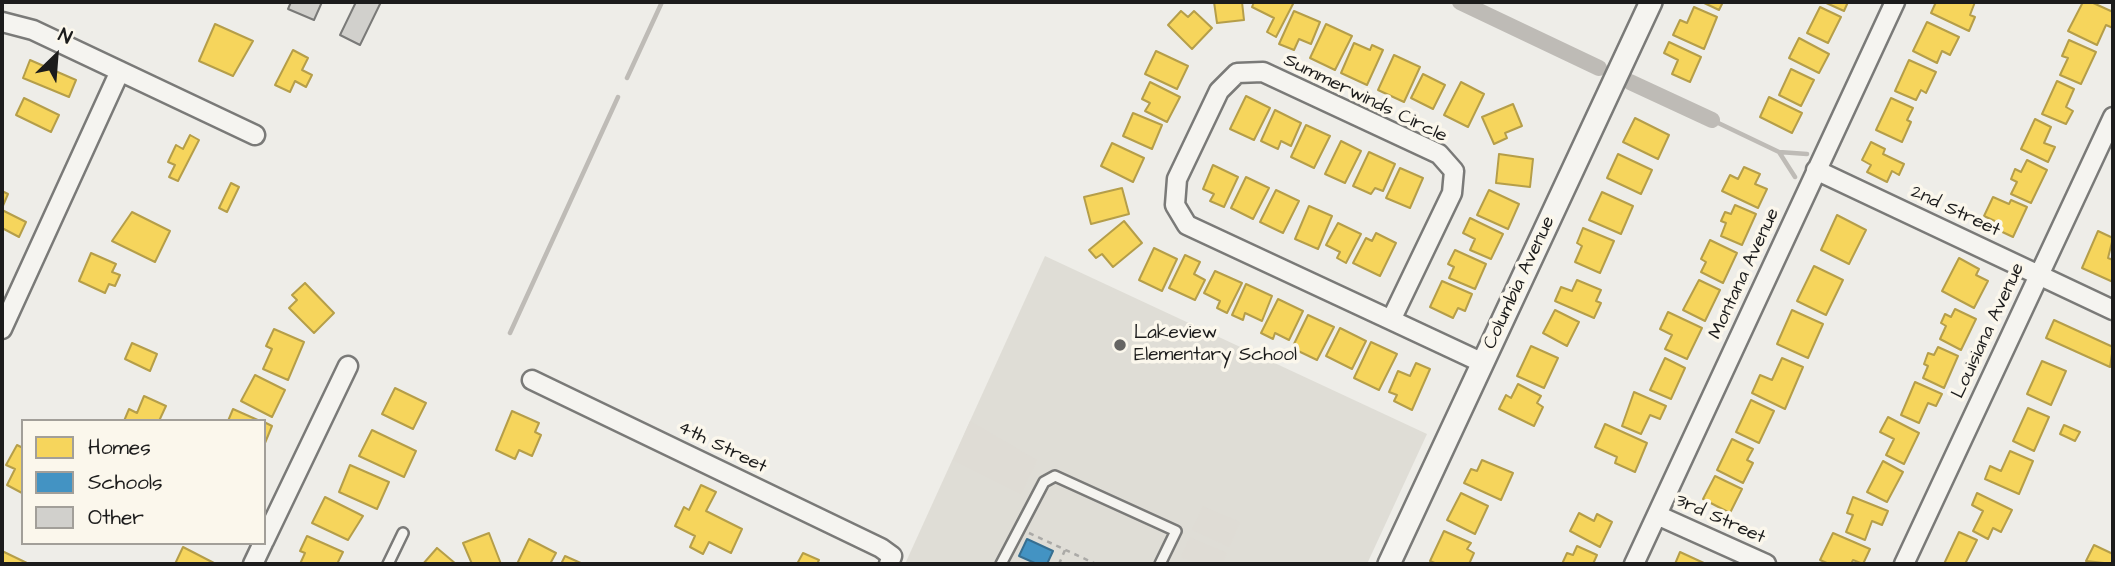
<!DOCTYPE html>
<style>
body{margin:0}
#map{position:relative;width:2115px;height:566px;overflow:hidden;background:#eeede8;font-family:"Architects Daughter",sans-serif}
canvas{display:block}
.frame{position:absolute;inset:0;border:4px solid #1c1c1c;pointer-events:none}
.legend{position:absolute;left:21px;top:419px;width:245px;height:126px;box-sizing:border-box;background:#fbf7ec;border:2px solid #a29f99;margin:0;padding:9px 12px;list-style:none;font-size:21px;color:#1c1c1c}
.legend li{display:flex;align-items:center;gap:14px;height:35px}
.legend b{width:35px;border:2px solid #a29f99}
.north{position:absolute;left:21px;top:21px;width:70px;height:70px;-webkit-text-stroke:5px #fbf7ec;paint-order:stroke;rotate:25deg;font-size:19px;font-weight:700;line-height:28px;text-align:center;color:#1c1c1c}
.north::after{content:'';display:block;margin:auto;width:24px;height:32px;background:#1c1c1c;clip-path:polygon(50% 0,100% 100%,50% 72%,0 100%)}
</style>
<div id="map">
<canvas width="2115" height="566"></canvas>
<div class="frame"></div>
<ul class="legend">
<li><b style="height:19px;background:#f6d55c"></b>Homes</li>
<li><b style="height:19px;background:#4393c3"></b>Schools</li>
<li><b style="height:19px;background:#d1d0cc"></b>Other</li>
</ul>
<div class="north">N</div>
</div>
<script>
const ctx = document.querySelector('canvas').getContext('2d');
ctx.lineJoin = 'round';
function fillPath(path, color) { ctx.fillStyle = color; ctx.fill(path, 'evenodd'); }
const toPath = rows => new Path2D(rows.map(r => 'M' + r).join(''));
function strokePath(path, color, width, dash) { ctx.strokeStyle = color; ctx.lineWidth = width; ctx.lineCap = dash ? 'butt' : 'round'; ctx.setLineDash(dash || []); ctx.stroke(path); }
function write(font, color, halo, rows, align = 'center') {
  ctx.font = font + ' "Architects Daughter",sans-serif'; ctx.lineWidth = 7; ctx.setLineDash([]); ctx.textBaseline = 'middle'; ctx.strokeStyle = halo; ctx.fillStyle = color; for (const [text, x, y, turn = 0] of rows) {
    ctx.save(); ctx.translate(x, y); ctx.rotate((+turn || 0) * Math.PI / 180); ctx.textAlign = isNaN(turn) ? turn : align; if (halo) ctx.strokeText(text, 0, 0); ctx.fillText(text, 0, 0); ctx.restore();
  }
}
fillPath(toPath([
 [1045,256,1427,434,1367,564,905,564]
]), '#dfddd6');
fillPath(toPath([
 [970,421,1037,460,1021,494,953,460],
 [1203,506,1240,522,1229,547,1192,530],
 [1190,537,1227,553,1222,564,1199,564,1181,557]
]), '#dfdcd5');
const homes = toPath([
 [1214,2,1242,2,1244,20,1217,23,1214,2],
 [1254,2,1294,2,1276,37,1267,32,1274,18,1252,7,1254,2],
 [1702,2,1723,2,1719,10,1702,2],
 [1824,2,1848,2,1844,11,1824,2],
 [1936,2,1975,2,1970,15,1975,17,1969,31,1931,13,1936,2],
 [2083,2,2091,2,2113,12,2113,28,2106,25,2097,45,2068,31,2083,2],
 [1694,7,1717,17,1704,49,1673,35,1680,20,1687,23,1694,7],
 [1820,7,1841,17,1828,43,1807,33,1820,7],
 [1181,11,1188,17,1194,11,1212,28,1192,49,1168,25,1181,11],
 [1294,11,1320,22,1311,44,1299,39,1294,50,1279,44,1294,11],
 [1927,22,1959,37,1950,55,1942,51,1937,63,1913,51,1927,22],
 [215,24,253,41,233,76,199,61,215,24],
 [1326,24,1352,36,1335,70,1310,58,1326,24],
 [1799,38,1829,54,1819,73,1789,58,1799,38],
 [2069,40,2096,52,2081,84,2060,75,2068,58,2062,56,2069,40],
 [1669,42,1701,57,1690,82,1672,74,1678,60,1664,53,1669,42],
 [1354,43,1370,50,1372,45,1383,50,1367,85,1341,73,1354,43],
 [293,50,308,58,302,70,312,75,306,87,295,81,290,92,275,85,293,50],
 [1156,51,1188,66,1177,89,1145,74,1156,51],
 [1394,55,1420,67,1404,102,1378,90,1394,55],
 [30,60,76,80,69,97,23,78,30,60],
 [1909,60,1936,72,1926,93,1921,90,1916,100,1895,91,1909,60],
 [1791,69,1814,80,1801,106,1779,95,1791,69],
 [1423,74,1445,85,1433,109,1411,98,1423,74],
 [2057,81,2074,89,2066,107,2073,111,2066,124,2042,114,2057,81],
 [1150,82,1180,97,1167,122,1145,111,1150,103,1142,99,1150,82],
 [1461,82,1484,94,1468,127,1444,115,1461,82],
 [1246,96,1270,108,1254,140,1230,129,1246,96],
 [1769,97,1802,113,1792,133,1760,117,1769,97],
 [24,98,59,115,51,132,16,115,24,98],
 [1891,98,1913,108,1907,120,1911,122,1902,142,1876,130,1891,98],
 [1513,104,1522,126,1505,133,1507,138,1494,144,1482,117,1513,104],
 [1275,110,1301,123,1291,146,1281,141,1278,149,1261,141,1275,110],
 [1133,113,1162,125,1152,149,1123,136,1133,113],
 [1635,118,1669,135,1658,159,1623,142,1635,118],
 [2035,119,2051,127,2044,143,2055,147,2048,162,2021,149,2035,119],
 [1306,125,1330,136,1314,168,1291,157,1306,125],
 [190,135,199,140,178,181,169,177,175,165,168,162,176,145,183,149,190,135],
 [1341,141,1361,151,1345,183,1325,174,1341,141],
 [1871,142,1885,149,1883,154,1904,164,1899,175,1892,171,1887,182,1867,172,1871,165,1862,160,1871,142],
 [1112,143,1144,158,1133,182,1101,166,1112,143],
 [1369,152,1395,164,1383,191,1375,188,1371,194,1353,186,1369,152],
 [1499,154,1533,159,1530,187,1496,183,1499,154],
 [1618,154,1652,170,1641,194,1607,178,1618,154],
 [2027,160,2047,170,2031,203,2011,194,2017,182,2011,179,2015,169,2021,172,2027,160],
 [1213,165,1238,177,1224,207,1210,201,1214,194,1203,189,1213,165],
 [1744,167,1760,174,1755,184,1767,189,1758,208,1722,191,1730,175,1738,179,1744,167],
 [1400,168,1423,178,1410,208,1386,198,1400,168],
 [1246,177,1269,188,1253,219,1231,208,1246,177],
 [231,183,239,187,227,212,219,208,231,183],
 [1122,188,1129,214,1091,224,1084,197,1122,188],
 [1276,190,1299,201,1283,233,1260,222,1276,190],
 [1489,190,1519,204,1508,229,1477,215,1489,190],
 [2,191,8,194,2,208,2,191],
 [1602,192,1633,206,1621,234,1589,220,1602,192],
 [1993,197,2009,204,2011,200,2027,207,2013,237,1996,229,1999,223,1984,216,1993,197],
 [1735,205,1756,214,1742,245,1721,236,1726,223,1721,221,1725,212,1731,214,1735,205],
 [1309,206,1332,216,1318,249,1295,239,1309,206],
 [2,210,26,222,19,237,2,228,2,210],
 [132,212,170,231,155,262,112,241,132,212],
 [1837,215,1866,230,1849,264,1821,250,1837,215],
 [1470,218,1503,234,1491,259,1470,250,1475,239,1463,233,1470,218],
 [1124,221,1142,243,1113,267,1102,254,1096,258,1089,250,1124,221],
 [1338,223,1361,234,1346,263,1337,258,1340,252,1326,245,1338,223],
 [1583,228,1614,241,1600,273,1575,262,1582,246,1577,243,1583,228],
 [2098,231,2113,238,2108,258,2113,260,2113,282,2082,268,2098,231],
 [1376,233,1396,243,1380,276,1353,263,1366,238,1372,241,1376,233],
 [1710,240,1737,253,1723,283,1701,272,1706,262,1701,259,1710,240],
 [1154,248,1177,259,1162,291,1139,280,1154,248],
 [1455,250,1486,264,1475,289,1449,278,1454,267,1448,264,1455,250],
 [91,253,116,264,112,272,120,275,115,286,109,284,105,293,79,281,91,253],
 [1185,255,1200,262,1194,274,1205,280,1195,300,1169,288,1185,255],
 [1959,258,1979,269,1976,275,1988,281,1974,308,1942,291,1959,258],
 [1814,266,1843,280,1826,315,1797,301,1814,266],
 [1215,271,1242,283,1227,313,1217,308,1220,301,1204,293,1215,271],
 [1577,280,1601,290,1596,301,1601,303,1594,318,1555,301,1561,287,1572,291,1577,280],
 [1699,280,1720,290,1705,321,1683,310,1699,280],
 [1442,281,1472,294,1465,311,1458,308,1453,318,1430,307,1442,281],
 [305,283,334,313,314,333,289,308,297,300,292,295,305,283],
 [1246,284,1272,296,1262,321,1245,313,1243,320,1232,315,1246,284],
 [1278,299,1303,311,1289,340,1275,333,1273,339,1261,333,1278,299],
 [1955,309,1976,319,1961,350,1940,339,1946,326,1941,323,1945,314,1951,317,1955,309],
 [1555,310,1579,322,1567,346,1543,333,1555,310],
 [1792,310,1823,324,1808,358,1777,344,1792,310],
 [1668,312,1702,328,1687,359,1665,349,1672,335,1660,329,1668,312],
 [1308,315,1334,327,1317,360,1292,348,1308,315],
 [2054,320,2113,347,2110,367,2046,338,2054,320],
 [1340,328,1366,341,1352,369,1326,356,1340,328],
 [274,329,304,342,288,380,263,369,272,349,266,346,274,329],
 [1371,342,1397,354,1379,390,1354,378,1371,342],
 [132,343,157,354,150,371,125,359,132,343],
 [1531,346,1558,358,1544,388,1517,376,1531,346],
 [1938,347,1958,356,1944,388,1923,378,1928,366,1924,364,1928,353,1934,355,1938,347],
 [1665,358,1685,368,1671,399,1650,390,1665,358],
 [1782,358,1803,367,1785,409,1752,393,1760,375,1772,380,1782,358],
 [2042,361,2066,371,2051,405,2027,394,2042,361],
 [1416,363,1430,369,1412,410,1394,401,1397,395,1389,392,1398,371,1410,376,1416,363],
 [255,375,285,390,272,417,241,401,255,375],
 [1915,382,1942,394,1936,406,1928,403,1919,423,1901,415,1915,382],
 [1518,384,1541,396,1537,403,1543,407,1534,426,1499,409,1506,395,1511,398,1518,384],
 [395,388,426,403,413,429,382,414,395,388],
 [1634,392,1666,406,1660,419,1650,415,1641,434,1622,426,1634,392],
 [144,396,166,406,159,421,124,421,129,409,137,413,144,396],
 [1751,400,1774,411,1759,443,1736,432,1751,400],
 [2028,408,2049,417,2034,451,2013,441,2028,408],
 [233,409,260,421,228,421,233,409],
 [512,411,539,423,535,432,541,435,532,456,519,450,515,459,496,450,512,411],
 [1888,417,1919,433,1904,464,1886,455,1894,439,1880,432,1888,417],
 [264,422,272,426,265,443,264,442,264,422],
 [1605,424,1647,443,1635,472,1615,463,1617,457,1595,447,1605,424],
 [2064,425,2080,432,2075,441,2060,434,2064,425],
 [372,430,416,451,404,477,359,456,372,430],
 [1732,439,1753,449,1747,460,1753,463,1743,483,1717,470,1732,439],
 [17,445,23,448,22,493,7,485,15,469,6,465,17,445],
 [2010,451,2033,461,2019,494,1985,479,1990,466,2001,471,2010,451],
 [1482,460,1513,473,1501,500,1464,483,1471,469,1477,471,1482,460],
 [1883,461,1903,472,1887,502,1867,492,1883,461],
 [350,465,389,482,377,509,339,492,350,465],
 [1715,476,1742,489,1730,513,1703,499,1715,476],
 [701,485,716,492,706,511,742,529,731,553,709,542,703,554,690,547,695,536,675,526,684,507,689,510,701,485],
 [1461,493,1488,506,1475,534,1447,520,1461,493],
 [1977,493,2012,510,2001,532,1993,528,1988,539,1973,531,1983,511,1972,505,1977,493],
 [325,497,363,516,348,540,312,523,325,497],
 [1853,497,1888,511,1882,525,1872,521,1865,540,1846,532,1853,515,1847,513,1853,497],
 [1579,513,1594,521,1597,514,1612,522,1600,547,1570,531,1579,513],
 [1444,531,1471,543,1467,549,1474,553,1469,564,1437,564,1430,561,1444,531],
 [1959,532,1977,540,1965,564,1944,564,1959,532],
 [489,533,501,564,472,564,463,543,489,533],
 [1833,533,1870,549,1863,564,1853,560,1851,564,1829,564,1820,560,1833,533],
 [307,536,343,552,337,564,300,564,305,553,300,551,307,536],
 [529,539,556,553,550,564,517,564,529,539],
 [2094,545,2113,554,2113,564,2086,561,2094,545],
 [1577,546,1597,555,1593,564,1562,564,1567,553,1573,555,1577,546],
 [183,547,214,563,214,564,175,564,183,547],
 [437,548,456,564,423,564,437,548],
 [2,551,29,564,2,564,2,551],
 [1680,552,1706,564,1675,564,1680,552],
 [803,553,819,560,817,564,797,564,803,553],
 [565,556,583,564,561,564,565,556]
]);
fillPath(homes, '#f6d55c');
strokePath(homes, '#b59e49', 2);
const schools = toPath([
 [1027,539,1053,551,1047,564,1037,564,1019,556,1027,539]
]);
fillPath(schools, '#4393c3');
strokePath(schools, '#376f91', 2);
strokePath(toPath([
 [627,78,662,2],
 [1712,120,1779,152,1807,154],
 [1779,152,1795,177],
 [510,333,618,97]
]), '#bebbb6', 4.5);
strokePath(toPath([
 [1460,2,1599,68],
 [1630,82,1712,120]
]), '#bebbb6', 16);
const building = toPath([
 [291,2,322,2,314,20,288,9,291,2],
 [356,2,381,2,360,45,340,35,356,2]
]);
fillPath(building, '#d1d0cc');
strokePath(building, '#7a7a78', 2);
const service = toPath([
 [388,564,403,533],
 [1001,564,1044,482,1055,476,1176,531,1160,564]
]);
const minor = toPath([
 [2,22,33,30,255,135],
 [1816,170,2113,310],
 [1391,320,1187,225,1175,205,1177,179,1219,91,1237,73,1263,72,1439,154,1454,171,1452,193,1391,320,1483,363],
 [2,329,120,71],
 [532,380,881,548,892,556,889,564],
 [1657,515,1766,564],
 [264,541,348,366],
 [253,564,263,543],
 [1634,564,1895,2],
 [1904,564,2113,117]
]);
const tertiary = toPath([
 [1389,564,1651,2]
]);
strokePath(service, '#7a7a78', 14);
strokePath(minor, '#7a7a78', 23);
strokePath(tertiary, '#7a7a78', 26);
strokePath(toPath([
 [1029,533,1096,564],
 [1059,564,1065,550]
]), '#abaaa7', 2.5, [5, 5]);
strokePath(service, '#f5f4f0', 9);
strokePath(minor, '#f5f4f0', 18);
strokePath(tertiary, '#f5f4f0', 21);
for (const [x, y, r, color] of [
 [1120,345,7,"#666563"]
]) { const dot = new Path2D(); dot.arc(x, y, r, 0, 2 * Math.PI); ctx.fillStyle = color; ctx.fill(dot); strokePath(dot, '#fbf7ec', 2.5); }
write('19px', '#1c1c1c', '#fbf7ec', [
 ["Summerwinds Circle",1365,99,26],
 ["2nd Street",1955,212,25],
 ["Montana Avenue",1745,274,-65],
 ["Columbia Avenue",1520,283,-65],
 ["Louisiana Avenue",1989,331,-65],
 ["4th Street",722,448,26],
 ["3rd Street",1720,520,24]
]);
write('19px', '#1c1c1c', '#fbf7ec', [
 ["Lakeview",1134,334],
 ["Elementary School",1134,356]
], 'left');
</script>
